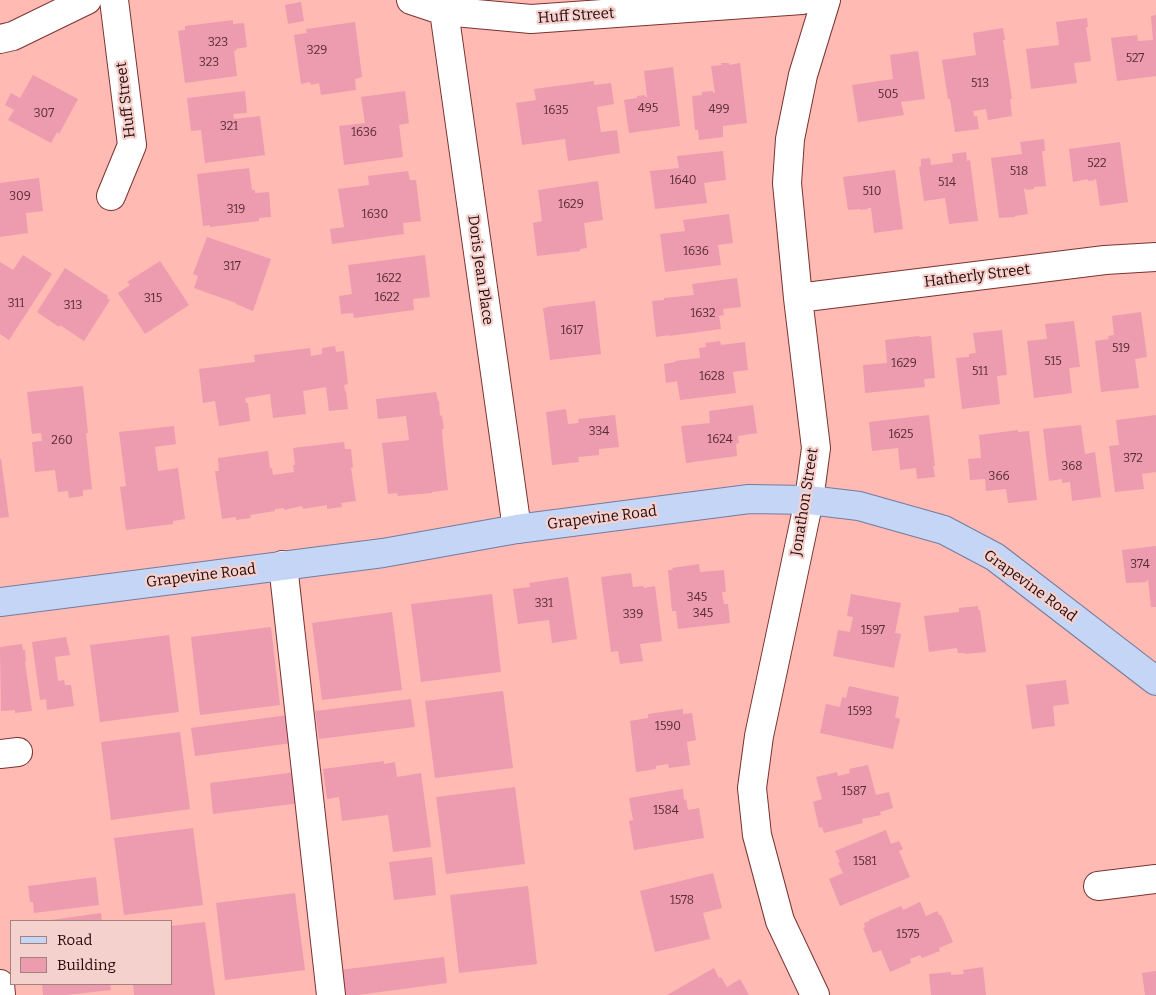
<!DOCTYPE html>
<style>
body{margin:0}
#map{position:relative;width:1156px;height:995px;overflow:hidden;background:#ffbab4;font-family:Bitter,serif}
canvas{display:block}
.legend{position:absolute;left:10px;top:920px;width:162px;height:65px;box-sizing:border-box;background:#f5d1ce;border:1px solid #a2817e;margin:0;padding:6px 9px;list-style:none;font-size:15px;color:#250807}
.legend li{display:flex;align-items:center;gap:10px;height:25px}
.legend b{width:25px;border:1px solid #a2817e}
</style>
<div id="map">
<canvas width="1156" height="995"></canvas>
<ul class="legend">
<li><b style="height:6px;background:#c5d5f6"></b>Road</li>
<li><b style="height:14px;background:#ed9bae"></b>Building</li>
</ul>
</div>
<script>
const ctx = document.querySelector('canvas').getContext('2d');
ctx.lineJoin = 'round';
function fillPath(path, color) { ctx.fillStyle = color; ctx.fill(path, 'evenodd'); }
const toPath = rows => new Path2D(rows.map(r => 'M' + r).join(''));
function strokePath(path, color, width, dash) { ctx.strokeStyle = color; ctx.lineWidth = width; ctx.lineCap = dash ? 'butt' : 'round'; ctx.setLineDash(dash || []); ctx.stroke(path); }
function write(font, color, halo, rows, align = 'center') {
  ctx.font = font + ' Bitter,serif'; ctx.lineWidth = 4.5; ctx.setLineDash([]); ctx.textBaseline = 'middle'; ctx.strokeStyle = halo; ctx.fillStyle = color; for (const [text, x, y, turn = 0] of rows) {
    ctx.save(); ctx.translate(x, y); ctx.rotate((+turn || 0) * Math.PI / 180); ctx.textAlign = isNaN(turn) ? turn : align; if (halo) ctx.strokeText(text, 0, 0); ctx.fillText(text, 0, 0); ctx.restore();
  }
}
fillPath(toPath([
 [301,2,304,21,288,24,285,5],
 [1156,15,1156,76,1117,81,1111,38,1137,35,1138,41,1153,40,1151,16],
 [1087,18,1088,27,1086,27,1091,61,1074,63,1077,83,1031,89,1026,49,1059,45,1056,22],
 [233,20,233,24,244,23,247,47,236,49,237,50,234,51,237,76,185,83,178,31,185,30,185,26],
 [355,22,362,77,355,79,356,90,321,95,319,83,311,85,310,82,301,84,294,35,307,33,306,29],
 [1003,28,1005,40,1003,40,1012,99,1010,99,1012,116,988,120,986,109,973,111,974,116,977,116,979,129,955,132,950,99,948,99,942,60,976,55,973,33],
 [918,51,925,99,901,102,904,115,858,122,852,85,893,79,890,55],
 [721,63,729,63,729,65,740,63,747,123,723,126,723,137,699,140,698,130,695,130,692,96,702,95,702,92,713,91,713,93,715,93,711,66,722,65],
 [673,67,680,126,629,133,624,100,637,98,637,96,645,95,646,97,647,97,644,71],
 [33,75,78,99,59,134,57,132,51,143,8,120,14,110,5,105,11,93,20,98],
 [594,81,594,85,611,83,614,104,597,107,601,132,617,130,620,153,568,161,565,139,522,145,516,103,536,100,534,89],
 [245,91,247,113,233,114,234,119,260,116,265,155,205,163,201,130,191,131,187,98],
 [405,91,409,123,399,125,403,157,344,165,339,126,365,123,361,97],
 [1044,139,1045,151,1042,151,1046,186,1034,187,1034,189,1026,190,1026,188,1024,189,1028,214,1015,216,1015,217,999,218,991,158,1022,154,1020,142],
 [1120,142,1128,202,1100,206,1096,179,1095,179,1095,180,1088,181,1088,179,1073,182,1069,149],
 [723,151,726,180,704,183,707,203,655,209,650,171,679,168,677,156],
 [966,152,967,161,970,160,978,221,949,224,945,198,924,201,919,167,921,166,921,159,930,158,931,165,953,162,952,154],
 [249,168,252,190,255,190,255,193,269,192,271,217,259,218,259,221,210,227,210,225,203,226,197,174],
 [895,170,903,229,874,233,871,208,868,208,868,209,860,210,860,209,848,210,843,177],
 [408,171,410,180,416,180,421,221,403,223,404,234,332,244,330,229,344,227,338,189,369,185,368,176],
 [39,178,43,211,26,213,28,233,0,237,0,183],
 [598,181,603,220,584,223,587,248,580,249,580,251,537,256,533,223,542,221,538,190],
 [729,214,733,243,718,245,721,265,665,272,660,234,685,231,683,220],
 [207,237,271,259,253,311,236,304,236,303,194,288,198,276,193,274],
 [23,255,52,274,9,340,0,334,0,262,13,270],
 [425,255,430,297,413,299,414,310,354,318,353,313,341,314,339,296,352,294,348,265],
 [160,261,189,305,145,334,118,293,130,285,127,282],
 [65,268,108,296,107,298,110,300,84,341,60,325,59,327,37,312],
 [737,278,741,307,723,309,724,315,719,316,721,329,669,336,669,335,656,337,652,301,664,300,664,298,694,295,692,284],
 [595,301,601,354,550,360,543,308,547,308,546,307],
 [1141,312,1147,357,1135,359,1139,388,1101,392,1095,341,1109,339,1108,336,1114,335,1112,316],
 [1074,321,1080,367,1069,368,1072,393,1034,398,1027,341,1047,339,1045,324],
 [1002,330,1007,375,997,376,1000,404,962,409,956,358,969,357,969,354,976,353,973,333],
 [919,336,920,337,931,336,935,378,924,379,925,387,865,393,863,365,887,363,885,340],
 [720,341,721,345,745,342,748,370,733,372,736,393,680,400,677,381,666,383,664,364,675,362,675,361,700,358,699,348,706,347,705,343],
 [335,346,336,352,344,351,348,384,344,385,345,391,346,391,348,409,329,411,326,387,303,391,306,414,273,418,270,394,245,398,246,403,248,403,250,421,219,426,215,401,203,403,199,369,255,362,254,355,310,348,311,356,322,354,322,348],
 [83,386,88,433,86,433,92,489,83,490,83,496,69,498,68,491,58,492,55,470,35,472,32,442,42,441,41,433,32,434,27,392],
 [436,392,438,401,439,401,440,416,442,415,444,429,442,429,443,444,448,490,432,492,432,493,398,496,397,493,388,494,382,443,409,440,406,416,378,419,376,399],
 [753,405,757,433,738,436,739,443,736,444,737,456,686,463,681,426,710,423,709,411],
 [566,409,568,424,579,423,578,419,615,415,619,447,599,449,599,455,578,457,579,462,552,465,546,412],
 [929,415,935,466,933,466,935,477,917,479,916,468,900,470,898,448,872,451,869,422],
 [1156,415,1156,472,1142,474,1144,489,1115,492,1109,446,1119,445,1116,420],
 [1081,425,1085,454,1095,452,1101,497,1072,501,1070,482,1062,483,1062,479,1049,481,1043,429],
 [174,426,176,444,155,447,158,471,178,468,185,519,173,521,173,524,126,530,120,487,126,486,119,432],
 [1018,430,1018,432,1029,431,1037,500,1008,503,1006,489,986,491,985,479,970,480,968,459,981,458,979,435],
 [344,442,345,449,351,449,353,467,351,468,356,501,341,503,342,507,327,509,327,505,303,509,302,506,284,510,284,508,275,509,275,511,250,515,251,518,236,520,236,517,222,519,215,471,219,471,218,458,268,451,270,468,272,468,273,475,294,472,293,465,295,465,293,448],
 [0,459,1,459,9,517,0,518],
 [1156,546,1156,607,1151,607,1148,580,1146,581,1147,582,1126,583,1122,550],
 [699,564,700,572,724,570,726,592,722,592,724,604,728,604,730,623,678,629,676,611,672,611,668,570,673,570,672,568],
 [631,573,633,587,643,586,644,588,655,586,662,641,640,644,643,661,620,664,618,651,611,652,601,577],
 [568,577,577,639,552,643,549,620,518,624,513,589,530,587,529,583],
 [492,594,501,672,421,682,411,604],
 [851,594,901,603,895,633,901,634,894,668,833,656,838,630,850,632,853,617,847,616],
 [978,606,978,610,980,610,986,652,965,654,965,653,958,653,957,648,929,652,924,616,959,612,959,608],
 [392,612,402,690,322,700,312,623],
 [271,627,280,705,200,715,191,637],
 [169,635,179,712,100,722,90,645],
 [66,637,70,655,55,657,58,681,64,680,65,685,71,685,74,706,47,710,46,699,40,700,32,642],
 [22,644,23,650,25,650,26,662,25,662,32,711,15,713,15,710,1,711,0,647],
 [1066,680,1069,704,1053,706,1055,726,1032,729,1026,685],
 [849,686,899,697,895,717,900,719,893,749,820,733,826,704,840,707,842,697,846,698],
 [503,691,513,768,435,778,425,701],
 [411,699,415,727,319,739,315,711],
 [683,709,683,714,692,713,696,740,687,742,690,765,669,768,668,764,656,766,656,769,636,772,630,721,648,718,648,714],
 [288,715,292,743,195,756,191,728],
 [180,732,190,809,111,820,101,742],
 [384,761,384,764,395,762,397,777,421,773,431,847,393,852,388,815,342,821,339,797,327,799,323,769],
 [868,765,876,795,889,792,893,808,880,812,881,815,862,819,863,823,824,833,822,827,819,828,813,802,822,799,816,777,837,772,838,776,850,773,849,769],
 [296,772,300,803,213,814,210,783],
 [515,787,525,864,446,874,436,797],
 [683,789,684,800,686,799,688,810,699,808,704,838,634,850,629,821,633,820,629,798],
 [193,828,203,905,124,915,114,838],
 [886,830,891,844,899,841,903,849,899,851,910,877,840,906,829,879,843,873,838,863,840,862,835,851],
 [432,857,436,895,394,900,389,862],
 [713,873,722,908,703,913,710,939,655,952,640,891],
 [96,877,99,905,34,913,33,902,30,902,28,886],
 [528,886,537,964,459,973,450,895],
 [295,893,305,970,225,980,216,903],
 [920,902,926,916,937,911,939,915,941,915,953,942,939,948,940,951,922,958,920,955,910,959,911,963,890,972,881,950,873,953,863,928,865,927,864,923,870,921,869,920,901,906,903,910],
 [101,913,102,921,51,921,51,920],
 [205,922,215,995,134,995,133,984,171,984,171,926],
 [444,957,447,983,358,995,342,995,339,970],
 [983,967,986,995,931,995,929,974,951,972,951,975,964,974,963,970],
 [714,968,719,978,721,977,727,987,740,979,749,995,667,995],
 [1156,971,1156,995,1145,995,1142,973],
 [42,984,110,984,111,990,66,995,43,995]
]), '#ed9bae');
const minor = toPath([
 [411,0,444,11,531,19,802,0],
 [444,11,517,529],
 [0,39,13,36,87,0],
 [111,196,132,145,114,0],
 [798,298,1105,260,1156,257],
 [283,565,331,995],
 [0,754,18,752],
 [1098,886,1156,879],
 [0,984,1,995],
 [815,995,780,921,757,835,752,788,759,736,809,500,816,448,798,298,787,183,790,139,803,75,826,0]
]);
const major = toPath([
 [0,602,383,553,517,529,749,499,809,500,859,506,944,530,995,557,1156,681]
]);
strokePath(minor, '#7a3330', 30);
strokePath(major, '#747b9e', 30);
strokePath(minor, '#fff', 28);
strokePath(major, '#c5d5f6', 28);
write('12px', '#572d31', null, [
 ["323",218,43],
 ["329",317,51],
 ["527",1135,59],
 ["323",209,63],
 ["513",980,84],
 ["505",888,95],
 ["495",648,109],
 ["499",719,110],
 ["1635",556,111],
 ["307",44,114],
 ["321",229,127],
 ["1636",364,133],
 ["522",1097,164],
 ["518",1019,172],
 ["1640",683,181],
 ["514",947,183],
 ["510",872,192],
 ["309",20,197],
 ["1629",571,205],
 ["319",236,210],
 ["1630",375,215],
 ["1636",696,252],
 ["317",232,267],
 ["1622",389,279],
 ["1622",387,298],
 ["315",153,299],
 ["311",16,304],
 ["313",73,306],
 ["1632",703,314],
 ["1617",572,331],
 ["519",1121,349],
 ["515",1053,362],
 ["1629",904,364],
 ["511",980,372],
 ["1628",712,377],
 ["334",599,432],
 ["1625",901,435],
 ["1624",720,440],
 ["260",62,441],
 ["372",1133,459],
 ["368",1072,467],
 ["366",999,477],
 ["374",1140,565],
 ["345",697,598],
 ["331",544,604],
 ["345",703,614],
 ["339",633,615],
 ["1597",873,631],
 ["1593",860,712],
 ["1590",668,727],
 ["1587",854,792],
 ["1584",666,811],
 ["1581",865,862],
 ["1578",682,901],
 ["1575",908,935]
]);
write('15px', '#250807', '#f5d1ce', [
 ["Huff Street",576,16,-4],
 ["Huff Street",126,100,-97],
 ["Doris Jean Place",480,270,82],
 ["Hatherly Street",977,276,-7],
 ["Jonathon Street",805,502,-81],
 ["Grapevine Road",602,518,-7],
 ["Grapevine Road",201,576,-7],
 ["Grapevine Road",1030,586,36]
]);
</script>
